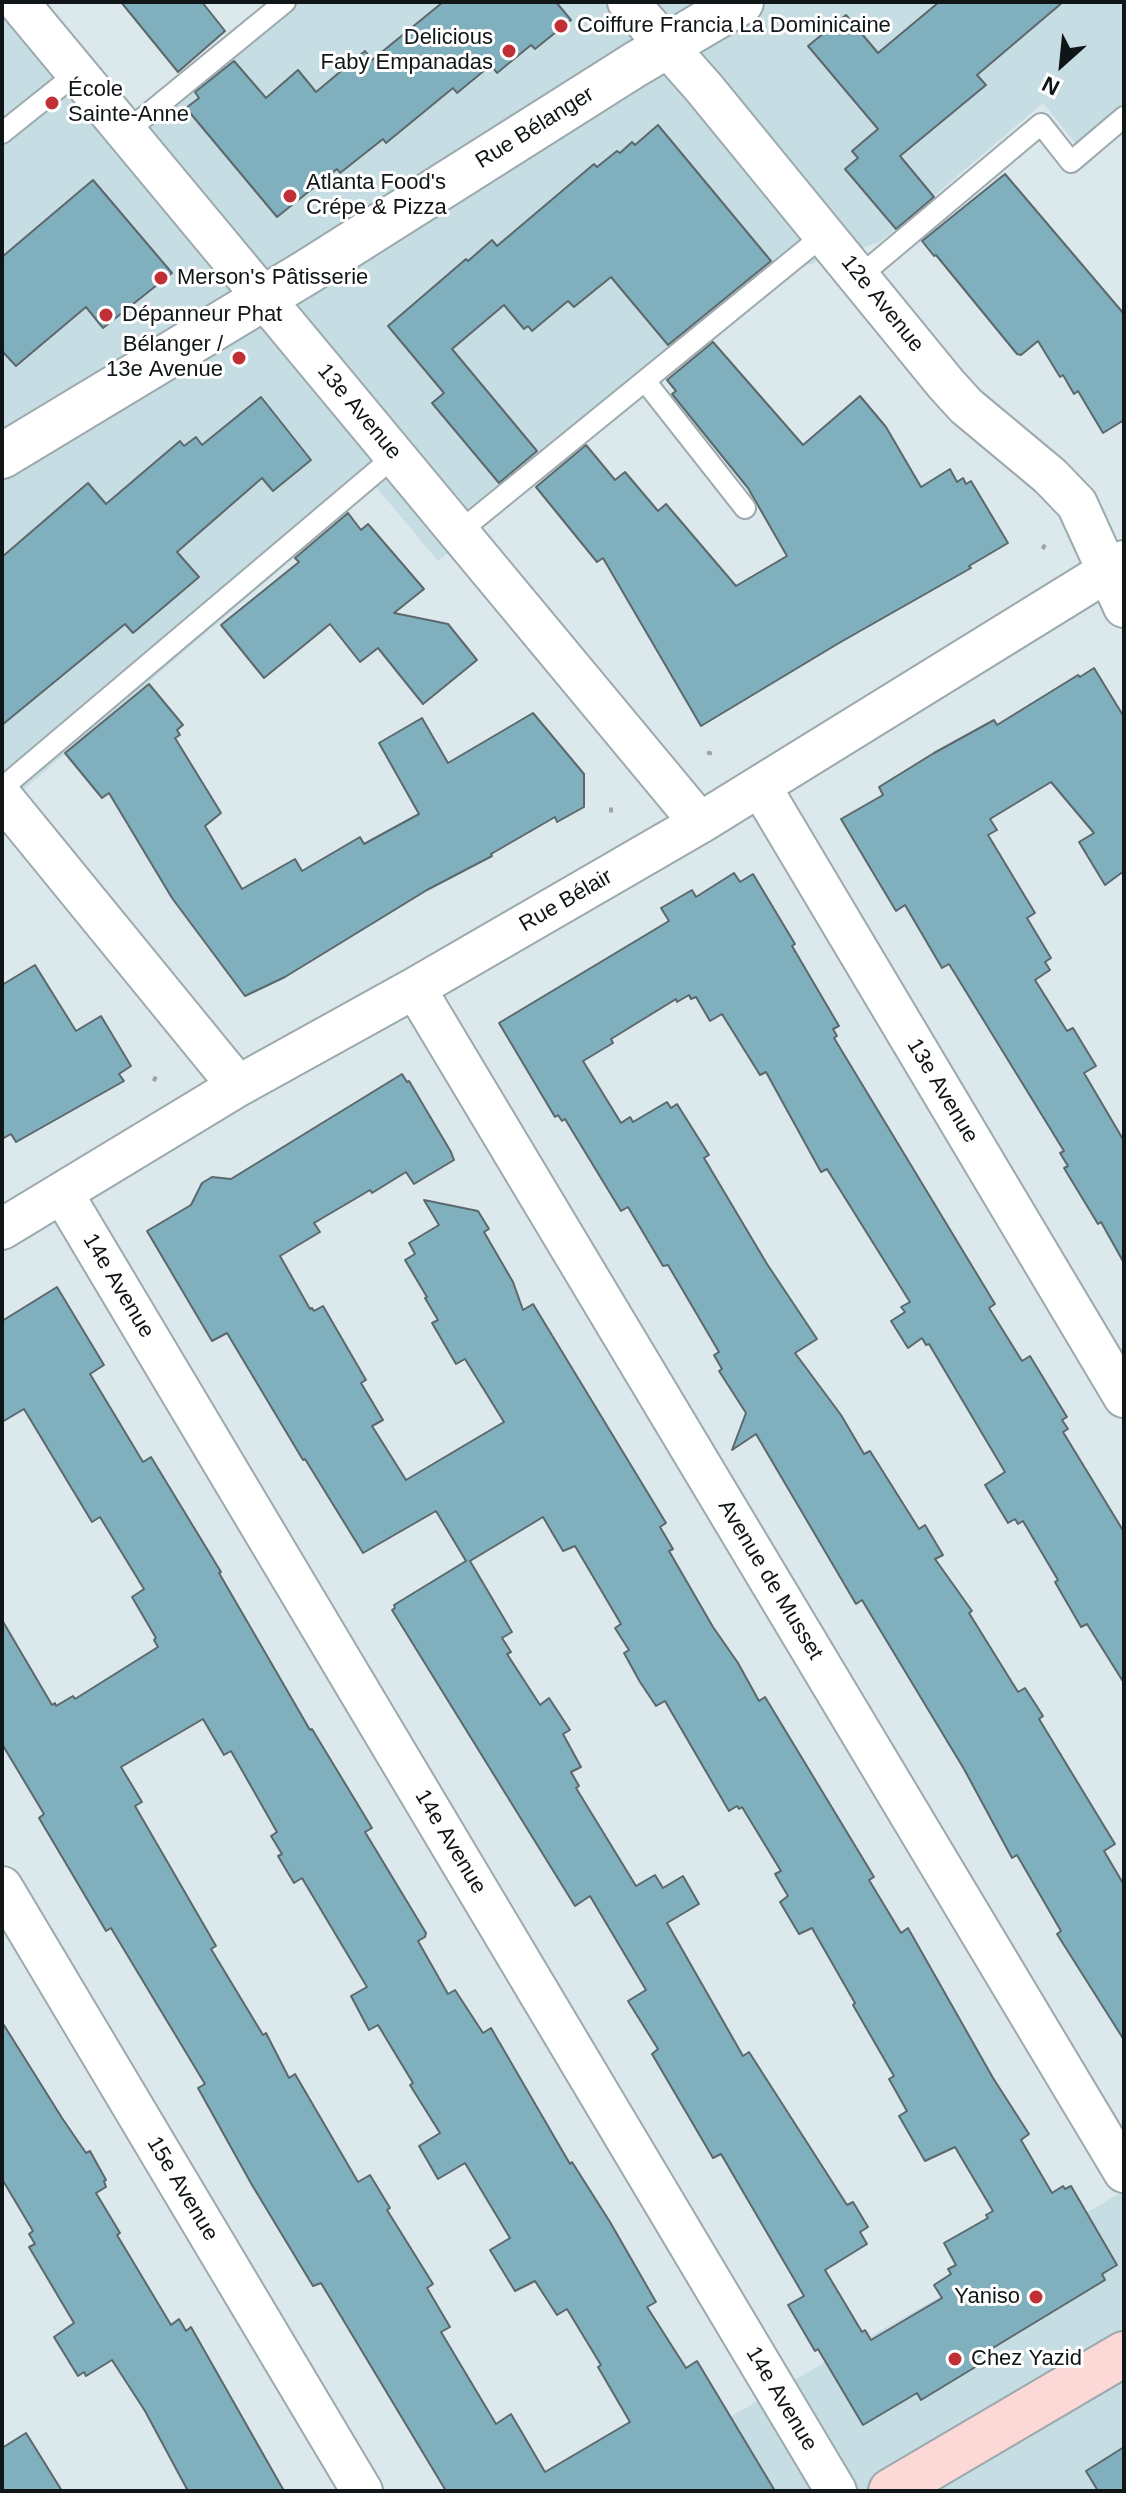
<!DOCTYPE html>
<meta charset="utf-8">
<style>
body{margin:0}
#map{position:relative;width:1126px;height:2493px;overflow:hidden;background:#dbe8ec;font-family:Arial,sans-serif}
canvas{display:block}
.frame{position:absolute;inset:0;border:4px solid #101517;pointer-events:none}
.north{position:absolute;left:1022px;top:24px;width:80px;height:80px;-webkit-text-stroke:6px #fff;paint-order:stroke;rotate:207deg;font-size:22px;font-weight:700;line-height:32px;text-align:center;color:#101517}
.north::after{content:'';display:block;margin:auto;width:28px;height:36px;background:#101517;clip-path:polygon(50% 0,100% 100%,50% 72%,0 100%)}
</style>
<div id="map">
<canvas width="1126" height="2493"></canvas>
<div class="frame"></div>
<div class="north">N</div>
</div>
<script>
const ctx = document.querySelector('canvas').getContext('2d');
ctx.lineJoin = 'round';
function fillPath(path, color) { ctx.fillStyle = color; ctx.fill(path, 'evenodd'); }
const toPath = rows => new Path2D(rows.map(r => 'M' + r).join(''));
function strokePath(path, color, width, dash) { ctx.strokeStyle = color; ctx.lineWidth = width; ctx.lineCap = dash ? 'butt' : 'round'; ctx.setLineDash(dash || []); ctx.stroke(path); }
function write(font, color, halo, rows, align = 'center') {
  ctx.font = font + ' Arial,sans-serif'; ctx.lineWidth = 6; ctx.setLineDash([]); ctx.textBaseline = 'middle'; ctx.strokeStyle = halo; ctx.fillStyle = color; for (const [text, x, y, turn = 0] of rows) {
    ctx.save(); ctx.translate(x, y); ctx.rotate((+turn || 0) * Math.PI / 180); ctx.textAlign = isNaN(turn) ? turn : align; if (halo) ctx.strokeText(text, 0, 0); ctx.fillText(text, 0, 0); ctx.restore();
  }
}
fillPath(toPath([
 [2,2,126,132,285,2,1124,2,1124,103,1076,144,1043,103,880,242,804,266,438,561,376,487,2,808],
 [1124,2191,1124,2491,601,2491]
]), '#c7dde4');
const building = toPath([
 [121,2,202,2,225,31,178,72,121,2],
 [443,2,556,2,571,20,535,49,531,45,497,73,491,65,457,93,453,88,386,143,383,139,340,173,337,169,277,217,186,108,199,98,195,92,234,61,266,98,298,70,316,92,365,51,372,60,443,2],
 [939,2,1063,2,977,75,986,85,900,156,934,197,896,229,845,169,858,158,852,151,878,129,808,46,846,15,878,53,939,2],
 [658,125,771,261,668,345,611,277,574,307,568,301,532,331,528,326,524,329,504,305,452,349,537,451,499,483,432,403,444,393,388,326,466,259,468,261,492,240,497,246,594,164,597,167,617,151,620,153,632,142,635,145,658,125],
 [1005,174,1124,314,1124,420,1103,433,1078,391,1074,394,1063,375,1060,377,1038,341,1021,355,1017,354,936,255,934,256,922,241,1005,174],
 [93,180,172,273,103,328,86,307,16,366,2,351,2,257,93,180],
 [713,342,803,445,860,396,886,427,921,487,950,469,957,482,963,478,966,484,971,481,1008,543,969,566,971,568,839,643,701,726,603,558,597,562,536,487,586,445,615,480,625,472,658,511,666,504,736,586,787,556,748,488,672,394,676,391,667,380,713,342],
 [261,397,311,460,273,491,262,478,177,552,199,577,133,633,125,624,2,725,2,557,88,483,106,504,180,441,184,446,196,437,202,445,261,397],
 [348,513,361,530,368,524,424,589,394,613,448,624,477,660,423,704,378,648,360,662,330,624,264,678,221,625,299,562,295,558,348,513],
 [1094,668,1124,717,1124,871,1105,885,1079,842,1094,833,1051,782,990,819,997,830,988,835,1035,913,1027,918,1051,958,1045,962,1050,970,1035,980,1067,1031,1073,1028,1096,1066,1084,1073,1124,1141,1124,1263,1101,1222,1098,1224,1064,1168,1068,1166,1060,1153,1064,1151,949,964,942,968,905,905,896,911,841,819,883,795,879,787,934,753,994,720,997,725,1078,675,1080,677,1094,668],
 [149,684,183,725,177,730,180,735,175,738,221,813,205,826,242,889,295,859,302,871,360,837,364,844,419,814,379,743,422,718,448,763,533,713,584,774,584,807,557,822,555,817,491,854,492,856,427,890,285,977,245,996,172,898,109,793,102,798,65,753,149,684],
 [734,873,740,882,753,874,795,944,792,946,839,1026,833,1029,837,1036,834,1038,995,1304,989,1308,1022,1361,1030,1356,1067,1417,1062,1420,1068,1429,1063,1432,1124,1532,1124,1683,1087,1624,1081,1627,1055,1582,1058,1580,1023,1521,1018,1524,1015,1519,1008,1523,985,1485,1005,1472,929,1344,926,1345,922,1338,908,1348,891,1321,905,1312,901,1307,910,1302,827,1169,821,1172,766,1072,760,1075,722,1014,710,1021,696,997,691,999,689,995,677,1002,676,999,611,1039,613,1043,583,1061,621,1123,630,1117,633,1122,667,1102,671,1108,677,1104,709,1155,704,1158,767,1264,817,1339,795,1353,841,1415,864,1454,870,1451,919,1529,925,1525,943,1555,935,1559,972,1611,969,1613,1018,1692,1025,1688,1043,1716,1039,1719,1115,1844,1104,1851,1124,1885,1124,2040,1057,1934,1061,1931,1017,1855,1012,1858,964,1769,862,1600,856,1604,756,1434,732,1450,746,1413,719,1371,722,1369,714,1355,719,1352,668,1265,663,1266,628,1207,621,1211,565,1119,562,1121,558,1115,555,1117,499,1023,669,921,661,908,692,890,696,897,734,873],
 [35,965,76,1031,101,1016,131,1066,119,1074,124,1081,16,1142,11,1134,2,1139,2,985,35,965],
 [402,1074,407,1082,409,1081,451,1152,454,1160,414,1184,406,1172,372,1193,370,1190,314,1223,320,1232,280,1256,310,1309,312,1308,314,1311,323,1306,366,1380,361,1383,383,1420,372,1426,406,1480,504,1422,465,1359,456,1364,432,1323,438,1320,425,1298,427,1297,405,1260,415,1254,409,1243,439,1225,424,1200,478,1211,489,1229,484,1232,513,1282,523,1310,533,1304,666,1523,660,1527,673,1549,669,1551,713,1627,738,1663,759,1701,765,1697,874,1877,869,1880,901,1933,908,1928,993,2078,1029,2134,1021,2140,1052,2193,1063,2186,1065,2189,1071,2186,1117,2265,1102,2274,1105,2280,973,2360,977,2366,921,2400,917,2393,863,2425,818,2349,815,2351,788,2305,804,2296,721,2154,713,2158,652,2054,658,2049,628,2001,646,1990,590,1896,575,1906,392,1610,395,1608,394,1605,466,1561,436,1511,363,1553,305,1459,303,1460,227,1333,212,1341,147,1231,191,1205,202,1183,212,1177,231,1179,402,1074],
 [543,1517,563,1551,575,1546,621,1624,615,1628,629,1650,624,1653,640,1682,656,1706,665,1701,729,1811,737,1806,739,1809,742,1807,781,1871,775,1874,788,1896,780,1902,799,1934,812,1928,855,2003,853,2005,894,2076,889,2079,907,2111,899,2116,925,2161,955,2147,993,2211,986,2215,988,2218,944,2243,956,2265,948,2269,951,2274,934,2285,942,2298,871,2340,865,2330,862,2332,825,2270,867,2244,860,2232,868,2227,853,2202,847,2205,749,2052,743,2056,667,1923,699,1904,683,1876,663,1888,655,1875,636,1886,576,1788,579,1786,571,1772,581,1767,563,1734,570,1730,549,1698,540,1705,507,1654,511,1652,502,1638,512,1632,470,1561,543,1517],
 [57,1287,104,1365,90,1374,143,1462,151,1457,221,1572,219,1573,310,1730,312,1729,372,1828,365,1832,426,1933,425,1937,418,1941,448,1994,455,1990,483,2033,491,2028,570,2164,572,2162,610,2222,656,2302,647,2307,686,2368,697,2361,775,2491,446,2491,321,2283,313,2286,252,2185,198,2088,205,2084,111,1928,106,1931,39,1818,44,1814,2,1744,2,1620,52,1705,55,1703,56,1706,73,1696,75,1699,158,1647,154,1640,156,1638,132,1597,144,1589,100,1517,92,1522,24,1409,2,1422,2,1321,57,1287],
 [203,1719,224,1755,231,1751,277,1832,271,1836,282,1854,278,1856,294,1883,302,1878,367,1987,351,1996,369,2030,378,2025,413,2083,410,2085,440,2133,419,2146,438,2179,465,2163,510,2238,490,2250,515,2291,535,2281,557,2315,567,2309,601,2365,598,2367,630,2422,545,2472,511,2414,496,2424,441,2332,450,2327,427,2288,433,2284,387,2210,390,2208,370,2175,358,2182,295,2074,289,2078,266,2033,263,2035,211,1949,216,1946,135,1806,142,1802,121,1767,203,1719],
 [2,2022,62,2118,86,2153,90,2151,106,2180,104,2181,106,2187,96,2193,120,2233,117,2235,171,2325,179,2319,186,2331,191,2327,284,2491,188,2491,145,2411,112,2360,86,2376,84,2372,78,2376,54,2337,74,2323,29,2247,35,2244,29,2234,33,2231,2,2179,2,2022],
 [26,2433,62,2491,2,2491,2,2448,26,2433],
 [1124,2447,1124,2491,1098,2491,1086,2471,1124,2447]
]);
fillPath(building, '#80afbd');
strokePath(building, '#5c686c', 2);
const service = toPath([
 [126,132,285,2],
 [2,133,77,73],
 [860,276,1041,124,1071,162,1124,117],
 [645,381,745,508],
 [459,532,825,234],
 [2,788,396,455]
]);
const minor = toPath([
 [18,2,700,823],
 [628,2,704,88,946,384,966,406,1050,476,1077,504,1124,607],
 [760,786,1124,1397],
 [2,797,238,1086],
 [415,988,1124,2172],
 [63,1194,836,2491],
 [2,1229,238,1086,415,988,700,823,1124,561],
 [2,1887,362,2491]
]);
const tertiary = toPath([
 [2,456,307,272,636,64,741,2]
]);
const secondary = toPath([
 [891,2491,1124,2354]
]);
strokePath(service, '#9ca9ad', 24);
strokePath(minor, '#9ca9ad', 44);
strokePath(tertiary, '#9ca9ad', 48);
strokePath(secondary, '#9ca9ad', 48);
strokePath(toPath([
 [1042,546,1046,548],
 [709,755,710,751],
 [609,810,614,810],
 [153,1078,157,1080]
]), '#9ba5a9', 5, [4, 6]);
strokePath(service, '#fff', 20);
strokePath(minor, '#fff', 40);
strokePath(tertiary, '#fff', 44);
strokePath(secondary, '#fcd8d7', 44);
for (const [x, y, r, color] of [
 [561,26,8,"#bf2f35"],
 [509,51,8,"#bf2f35"],
 [52,103,8,"#bf2f35"],
 [290,196,8,"#bf2f35"],
 [161,278,8,"#bf2f35"],
 [106,315,8,"#bf2f35"],
 [239,358,8,"#bf2f35"],
 [1036,2297,8,"#bf2f35"],
 [955,2359,8,"#bf2f35"]
]) { const dot = new Path2D(); dot.arc(x, y, r, 0, 2 * Math.PI); ctx.fillStyle = color; ctx.fill(dot); strokePath(dot, '#fff', 3); }
write('22px', '#101517', '#fff', [
 ["Coiffure Francia La Dominicaine",577,26],
 ["Delicious",493,38,"right"],
 ["Faby Empanadas",493,63,"right"],
 ["École",68,90],
 ["Sainte-Anne",68,115],
 ["Atlanta Food's",306,183],
 ["Crépe & Pizza",306,208],
 ["Merson's Pâtisserie",177,278],
 ["Dépanneur Phat",122,315],
 ["Bélanger /",223,345,"right"],
 ["13e Avenue",223,370,"right"],
 ["Yaniso",1020,2297,"right"],
 ["Chez Yazid",971,2359]
], 'left');
write('22px', '#101517', '#fff', [
 ["Rue Bélanger",535,128,-32],
 ["12e Avenue",882,304,51],
 ["13e Avenue",359,412,50],
 ["Rue Bélair",566,901,-30],
 ["13e Avenue",942,1091,59],
 ["14e Avenue",118,1286,59],
 ["Avenue de Musset",770,1580,59],
 ["14e Avenue",450,1842,59],
 ["15e Avenue",182,2189,59],
 ["14e Avenue",781,2399,59]
]);
</script>
